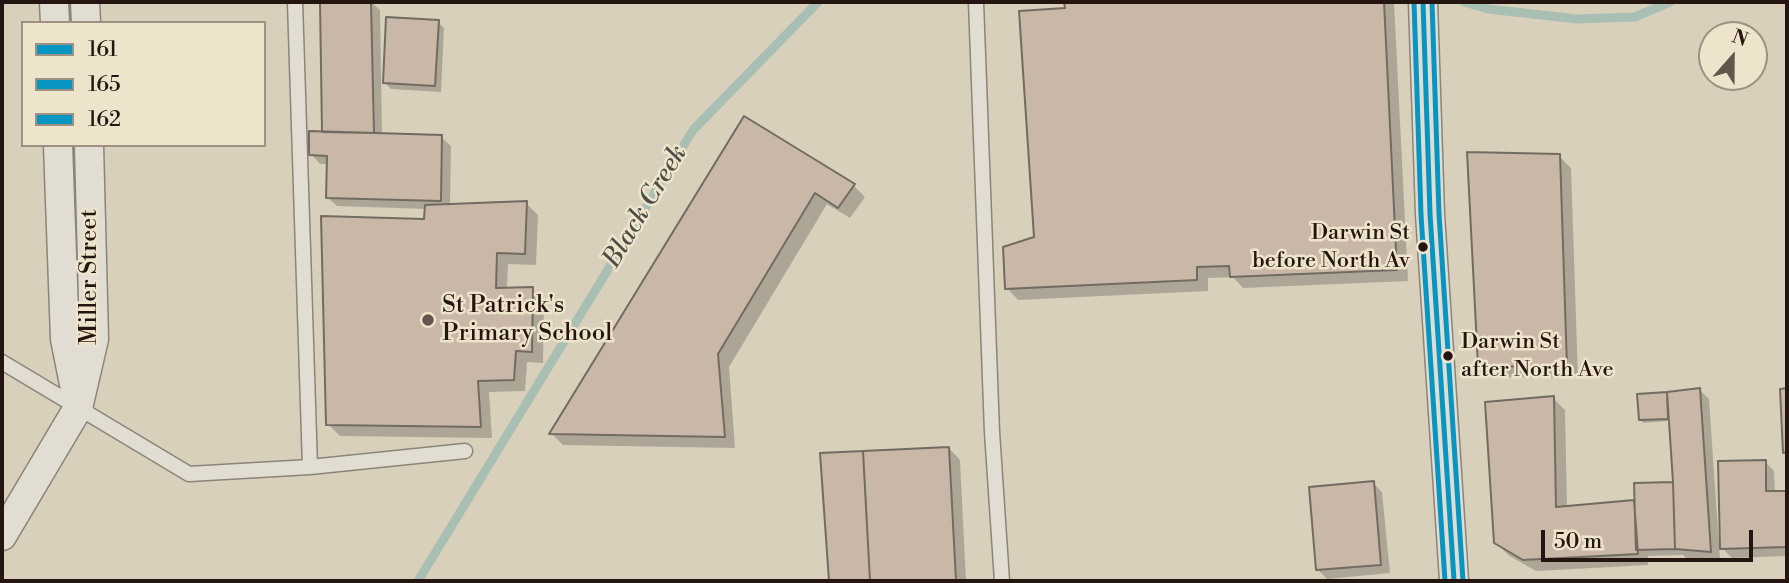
<!DOCTYPE html>
<style>
body{margin:0}
#map{position:relative;width:1789px;height:583px;overflow:hidden;background:#d9d0bc;font-family:"Libre Bodoni",serif}
canvas{display:block}
.frame{position:absolute;inset:0;border:4px solid #241510;pointer-events:none}
.legend{position:absolute;left:21px;top:21px;width:245px;height:126px;box-sizing:border-box;background:#eee4cc;border:2px solid #9d9181;margin:0;padding:9px 12px;list-style:none;font-size:21px;color:#241510}
.legend li{display:flex;align-items:center;gap:14px;height:35px}
.legend b{width:35px;border:2px solid #9d9181}
.north{position:absolute;left:1698px;top:21px;width:70px;height:70px;box-sizing:border-box;background:#eee4cc;border:2px solid #9d9181;border-radius:50%;rotate:21deg;font-size:19px;font-weight:700;line-height:28px;text-align:center;color:#241510}
.north::after{content:'';display:block;margin:auto;width:24px;height:32px;background:#63564c;clip-path:polygon(50% 0,100% 100%,50% 72%,0 100%)}
.scale{position:absolute;left:1541px;top:530px;width:212px;height:32px;box-sizing:border-box;border:4px solid #241510;border-top:0;padding-left:9px;font-size:21px;line-height:24px;white-space:nowrap;color:#241510;-webkit-text-stroke:5px #eee4cc;paint-order:stroke}
</style>
<div id="map">
<canvas width="1789" height="583"></canvas>
<div class="frame"></div>
<ul class="legend">
<li><b style="height:9px;background:#0795c2"></b>161</li>
<li><b style="height:9px;background:#0795c2"></b>165</li>
<li><b style="height:9px;background:#0795c2"></b>162</li>
</ul>
<div class="north">N</div>
<div class="scale">50 m</div>
</div>
<script>
const ctx = document.querySelector('canvas').getContext('2d');
ctx.lineJoin = 'round';
function fillPath(path, color) { ctx.fillStyle = color; ctx.fill(path, 'evenodd'); }
const toPath = rows => new Path2D(rows.map(r => 'M' + r).join(''));
function strokePath(path, color, width, dash) { ctx.strokeStyle = color; ctx.lineWidth = width; ctx.lineCap = dash ? 'butt' : 'round'; ctx.setLineDash(dash || []); ctx.stroke(path); }
function write(font, color, halo, rows, align = 'center') {
  ctx.font = font + ' "Libre Bodoni",serif'; ctx.lineWidth = 5; ctx.setLineDash([]); ctx.textBaseline = 'middle'; ctx.strokeStyle = halo; ctx.fillStyle = color; for (const [text, x, y, turn = 0] of rows) {
    ctx.save(); ctx.translate(x, y); ctx.rotate((+turn || 0) * Math.PI / 180); ctx.textAlign = isNaN(turn) ? turn : align; if (halo) ctx.strokeText(text, 0, 0); ctx.fillText(text, 0, 0); ctx.restore();
  }
}
fillPath(toPath([
 [322,2,371,2,380,10,382,135,441,137,451,146,450,206,526,203,538,215,536,265,508,264,507,289,532,289,544,300,543,363,527,362,525,391,489,392,492,438,340,436,328,424,425,220,426,209,337,206,327,197,328,164,320,164,311,154,324,133],
 [1066,2,1394,2,1408,281,1243,288,1233,277,1208,278,1208,291,1018,300,1007,288,1036,238,1067,9],
 [438,22,444,28,441,92,391,89,385,83],
 [745,119,853,185,865,197,850,218,827,204,729,367,735,448,563,445,552,434],
 [1559,156,1571,168,1578,378,1492,377,1480,366],
 [1700,390,1709,399,1720,560,1686,558,1683,555,1648,556,1648,565,1536,571,1508,555,1496,542,1487,404,1553,398,1565,410,1567,508,1633,502,1637,505,1636,484,1675,483,1669,395,1665,395,1667,421,1643,423,1641,420,1639,396],
 [949,448,960,460,966,581,831,581,821,455],
 [1765,462,1774,471,1775,493,1787,493,1787,556,1732,558,1722,548],
 [1373,483,1382,492,1390,573,1327,579,1318,570]
]), '#0003');
strokePath(toPath([
 [1464,2,1488,9,1577,19,1635,17,1670,2],
 [418,581,693,130,818,2]
]), '#aabfb3', 9);
const building = toPath([
 [320,2,371,2,374,133,322,132,320,2],
 [1064,2,1384,2,1397,270,1230,277,1229,266,1197,267,1197,280,1005,289,1003,247,1034,237,1019,11,1065,8,1064,2],
 [386,17,439,20,435,86,383,83,386,17],
 [744,116,855,184,838,208,815,193,718,354,725,437,549,434,744,116],
 [309,131,442,135,441,201,326,198,327,156,309,155,309,131],
 [1467,152,1560,154,1567,367,1478,366,1467,152],
 [527,201,525,254,497,253,496,288,533,287,532,352,516,351,514,380,478,381,481,427,326,425,321,216,424,219,425,205,527,201],
 [1700,388,1711,552,1675,549,1673,482,1667,392,1700,388],
 [1787,388,1787,452,1783,453,1780,389,1787,388],
 [1667,392,1668,419,1639,420,1637,394,1667,392],
 [1554,396,1556,507,1634,500,1638,554,1523,560,1494,543,1485,402,1554,396],
 [949,447,956,581,870,581,863,451,949,447],
 [863,451,870,581,829,581,820,453,863,451],
 [1766,460,1766,491,1787,491,1787,547,1720,549,1718,461,1766,460],
 [1374,481,1381,565,1316,570,1309,487,1374,481],
 [1673,482,1675,549,1636,550,1634,483,1673,482]
]);
fillPath(building, '#c9b7a7');
strokePath(building, '#726b61', 2);
const lane = toPath([
 [295,2,310,467],
 [976,2,992,432,1002,581],
 [2,362,189,474,310,467,465,451]
]);
const street = toPath([
 [54,2,55,23],
 [85,2,86,23],
 [1423,2,1430,214,1454,580],
 [58,145,65,339,77,399],
 [2,536,78,408,94,339,89,145]
]);
strokePath(lane, '#8b8478', 17);
strokePath(street, '#8b8478', 31);
strokePath(lane, '#e2ddd3', 14);
strokePath(street, '#e2ddd3', 28);
strokePath(toPath([
 [1423,2,1430,214,1454,580]
]), '#0795c2', 5);
strokePath(toPath([
 [1414,2,1421,215,1445,581]
]), '#0795c2', 5);
strokePath(toPath([
 [1432,2,1439,214,1463,581]
]), '#0795c2', 5);
for (const [x, y, r, color] of [
 [1423,247,6,"#241510"],
 [428,320,7,"#63564c"],
 [1448,356,6,"#241510"]
]) { const dot = new Path2D(); dot.arc(x, y, r, 0, 2 * Math.PI); ctx.fillStyle = color; ctx.fill(dot); strokePath(dot, '#eee4cc', 2.5); }
write('22px', '#241510', '#eee4cc', [
 ["Darwin St",1410,234],
 ["before North Av",1410,262],
 ["Darwin St",1461,343,"left"],
 ["after North Ave",1461,371,"left"]
], 'right');
write('24px', '#241510', '#eee4cc', [
 ["Miller Street",90,277,-90]
]);
write('24px', '#241510', '#eee4cc', [
 ["St Patrick's",442,306],
 ["Primary School",442,334]
], 'left');
write('italic 26px', '#4c4e48', '#eee4cc', [
 ["Black Creek",646,207,-59]
]);
</script>
